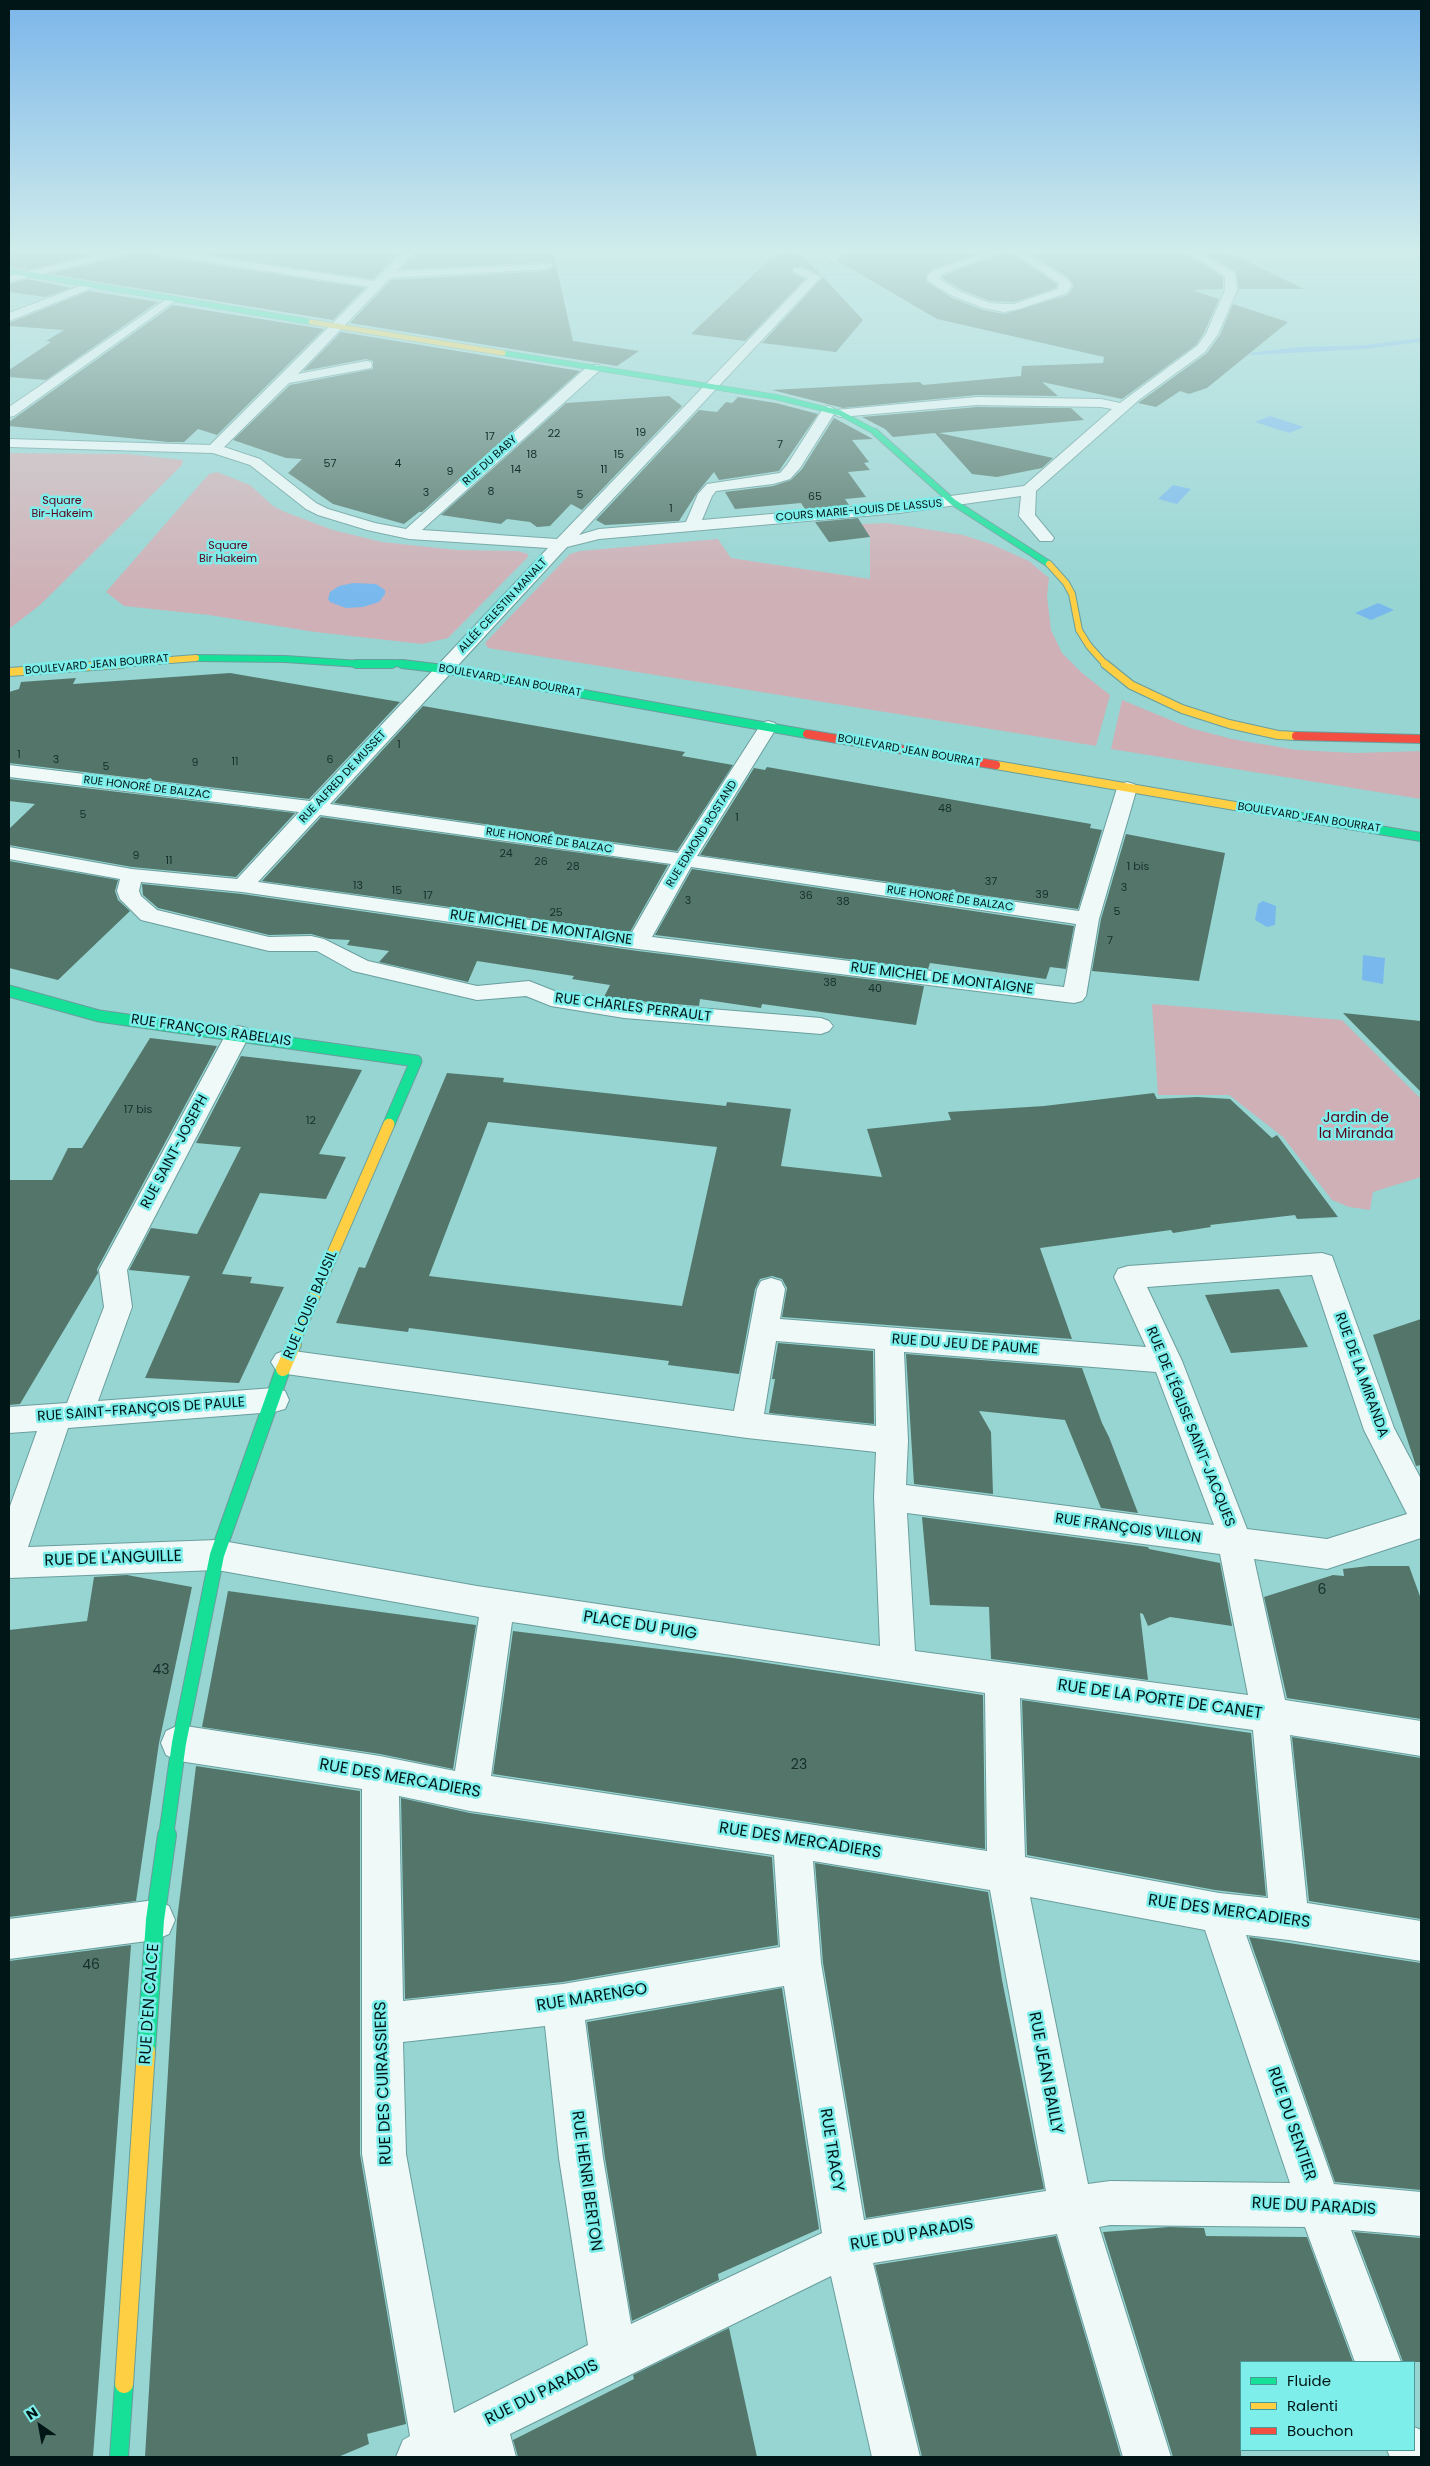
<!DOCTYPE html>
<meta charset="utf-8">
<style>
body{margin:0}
#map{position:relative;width:1430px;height:2466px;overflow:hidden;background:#97d5d3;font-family:Poppins,sans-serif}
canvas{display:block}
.frame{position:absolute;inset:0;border:10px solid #011717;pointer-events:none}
.legend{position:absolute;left:1240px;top:2361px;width:175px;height:90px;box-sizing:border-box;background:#7eeeeb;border:1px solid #4c9896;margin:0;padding:6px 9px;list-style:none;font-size:15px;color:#011717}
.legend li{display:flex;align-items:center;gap:10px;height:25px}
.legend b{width:25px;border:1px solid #4c9896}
.north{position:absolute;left:15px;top:2401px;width:50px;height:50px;-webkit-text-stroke:4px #7eeeeb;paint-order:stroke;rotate:327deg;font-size:14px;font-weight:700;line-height:20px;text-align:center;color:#011717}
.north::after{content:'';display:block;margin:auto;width:18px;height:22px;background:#011717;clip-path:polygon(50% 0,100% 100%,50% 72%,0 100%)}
</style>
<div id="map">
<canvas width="1430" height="2466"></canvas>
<div class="frame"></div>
<ul class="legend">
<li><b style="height:6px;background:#16e098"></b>Fluide</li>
<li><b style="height:6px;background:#ffcf43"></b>Ralenti</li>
<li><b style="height:6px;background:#f24e42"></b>Bouchon</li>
</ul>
<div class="north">N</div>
</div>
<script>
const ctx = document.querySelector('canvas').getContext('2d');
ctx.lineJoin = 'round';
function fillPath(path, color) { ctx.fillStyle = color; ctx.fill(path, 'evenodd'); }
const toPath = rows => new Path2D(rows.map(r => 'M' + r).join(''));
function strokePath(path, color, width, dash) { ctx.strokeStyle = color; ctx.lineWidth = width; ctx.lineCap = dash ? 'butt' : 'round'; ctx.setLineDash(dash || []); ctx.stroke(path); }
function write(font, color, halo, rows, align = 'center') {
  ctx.font = font + ' Poppins,sans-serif'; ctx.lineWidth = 5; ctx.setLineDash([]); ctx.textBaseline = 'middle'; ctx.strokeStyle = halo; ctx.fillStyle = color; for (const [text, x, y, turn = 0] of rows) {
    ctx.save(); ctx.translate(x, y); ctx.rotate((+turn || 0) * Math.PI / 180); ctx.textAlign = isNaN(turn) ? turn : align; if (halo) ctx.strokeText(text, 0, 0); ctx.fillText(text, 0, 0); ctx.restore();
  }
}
fillPath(toPath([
 [9,453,127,454,183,460,182,465,40,605,9,629],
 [217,472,250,485,273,506,285,512,333,530,382,542,458,550,518,551,528,554,528,557,448,638,422,644,315,632,209,615,124,606,106,592,201,483,209,474],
 [888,523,963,535,991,544,1029,561,1049,578,1047,596,1051,630,1062,653,1082,673,1110,695,1096,746,488,648,485,643,570,554,580,551,718,539,731,558,870,579,870,537,861,524],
 [1122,700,1190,728,1232,739,1297,750,1355,753,1421,751,1421,799,1111,749],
 [1152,1004,1342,1020,1421,1099,1421,1177,1373,1192,1370,1210,1349,1207,1332,1200,1283,1137,1229,1095,1158,1095]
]), '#ceb0b6');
fillPath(toPath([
 [1270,416,1304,427,1289,433,1255,422],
 [1173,485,1191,489,1177,504,1158,499],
 [353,583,376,584,385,590,385,594,379,602,363,607,346,608,330,602,328,599,330,592,339,586],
 [1378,603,1394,610,1371,620,1355,613],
 [1263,901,1276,906,1275,925,1267,927,1255,920,1258,904],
 [1363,955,1385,958,1383,984,1362,980]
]), '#78b8ed');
fillPath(toPath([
 [1421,338,1421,342,1365,349,1252,355,1249,353,1300,347,1365,345,1421,338]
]), '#78b8ed');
fillPath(toPath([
 [9,252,103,252,28,270,9,266],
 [127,252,155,252,162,257,365,288,333,320,50,274,124,256],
 [190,252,401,252,373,279],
 [416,252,553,252,573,341,639,351,617,366,350,323,391,280,547,271,555,266,551,262,401,269],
 [777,252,799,252,821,275,802,266,792,267,791,273,805,279,745,341,691,334],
 [843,252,984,252,933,268,926,275,926,281,952,298,983,310,1004,314,1068,295,1074,286,1068,277,1027,252,1184,252,1223,277,1223,289,1192,290,1219,299,1204,333,1196,345,1122,399,1042,382,1058,396,977,395,843,408,772,390,920,382,923,385,1021,376,1022,366,1103,363,1104,357,937,319,838,261],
 [1005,252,1010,252,1057,284,1056,288,1014,302,990,301,962,290,942,278,943,276],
 [1201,252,1228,252,1304,289,1239,289,1236,271],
 [823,277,863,320,836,352,762,343],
 [28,279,71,288,45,297,9,292,9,284],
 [89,291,158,302,46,380,9,377,9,370,51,342,46,341,64,330,9,326,9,323],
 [1233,304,1288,322,1207,388,1189,394,1180,391,1156,407,1138,403,1207,353,1220,335],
 [173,305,324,329,217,435,198,429,184,442,168,442,9,426,9,422],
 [341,332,580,371,422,512,419,512,404,524,333,504,288,473,302,459,286,458,233,440,290,385,373,369,373,361,366,359,303,371],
 [669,396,682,406,582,510,571,504,550,526,537,527,530,522,507,519,501,524,441,515,566,403],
 [738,397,776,403,818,414,779,471,719,480,714,472,697,493,679,521,605,525,596,520,699,410,717,412,726,402,732,403],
 [977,407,1071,408,1084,420,939,433,1053,458,1042,468,997,477,972,474,935,433,893,437,885,429,862,417],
 [834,418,873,439,852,440,869,462,864,463,870,470,848,472,866,497,845,499,849,505,805,509,801,503,735,509,725,492,773,486,791,480,802,469],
 [858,518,870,537,829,542,815,522],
 [230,673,400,702,309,799,9,763,9,692,19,689,21,682,76,678,73,684],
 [423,706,685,752,682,756,733,765,677,851,334,803],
 [767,767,1091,824,1090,828,1102,830,1078,909,700,855,754,768,765,770],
 [9,779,295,813,236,877,132,867,9,845,9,829,35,804,9,801],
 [321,817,668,865,630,932,262,881],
 [1126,834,1225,853,1199,981,1092,971,1101,919],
 [9,861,118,880,115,891,118,900,130,911,58,980,9,968],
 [692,869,1074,926,1066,969,1050,967,1046,979,930,963,928,969,655,935],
 [142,884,242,894,638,951,924,986,916,1025,762,1004,761,1008,700,999,699,1006,624,1000,604,997,610,985,572,979,574,976,477,961,468,982,379,962,389,951,347,945,350,940,329,939,311,934,269,935,158,908,143,895],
 [1343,1013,1421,1021,1421,1092,1395,1066],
 [150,1038,217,1046,97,1269,98,1273,20,1404,9,1405,9,1180,52,1180,68,1148,82,1148],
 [241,1056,362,1070,319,1154,346,1157,326,1199,260,1193,222,1274,252,1277,250,1283,284,1287,239,1383,145,1378,190,1276,129,1270,151,1228,197,1234,241,1147,196,1143],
 [447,1073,504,1078,503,1082,726,1106,727,1102,791,1109,781,1166,882,1177,867,1129,951,1120,948,1112,1044,1106,1154,1093,1157,1099,1197,1097,1230,1099,1272,1138,1277,1135,1338,1217,1297,1219,1295,1215,1210,1225,1211,1227,1173,1233,1171,1230,1040,1248,1072,1339,782,1317,787,1288,782,1279,772,1276,760,1279,755,1289,739,1374,668,1365,669,1361,409,1328,408,1332,336,1323,359,1267,365,1268],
 [488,1122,717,1147,682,1306,429,1276],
 [1279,1289,1308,1347,1231,1353,1205,1295],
 [1421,1319,1421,1465,1416,1466,1373,1335],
 [778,1343,873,1351,874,1424,769,1413,775,1379,772,1379],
 [906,1354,1082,1368,1102,1423,1109,1437,1138,1513,1101,1508,1065,1420,979,1411,991,1432,993,1494,914,1484],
 [922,1517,1148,1547,1149,1549,1220,1563,1232,1626,1170,1617,1148,1626,1143,1614,1140,1613,1148,1680,991,1659,989,1607,930,1605],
 [1369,1566,1409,1566,1421,1599,1421,1719,1287,1698,1264,1597,1333,1575,1344,1576,1343,1569],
 [127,1575,192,1587,159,1743,136,1901,9,1917,9,1630,87,1621,94,1577],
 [228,1591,476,1625,453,1769,380,1754,202,1727],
 [513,1631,733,1658,983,1695,985,1849,493,1774],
 [1022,1700,1251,1733,1266,1896,1215,1890,1027,1855],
 [1292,1737,1421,1758,1421,1919,1309,1901],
 [196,1766,360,1791,360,2154,406,2424,367,2434,369,2444,338,2457,145,2457,177,1920],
 [401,1798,470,1813,772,1857,778,1945,563,1982,405,1999],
 [815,1863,988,1892,1002,1980,1044,2189,866,2218,823,1963],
 [1249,1937,1421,1963,1421,2190,1335,2182],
 [131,1945,93,2457,9,2457,9,1961],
 [782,1988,819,2229,718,2274,719,2280,632,2321,605,2158,587,2022],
 [1169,2227,1204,2228,1206,2236,1307,2237,1353,2362,1241,2362,1241,2457,1173,2457,1103,2232],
 [1354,2232,1421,2238,1421,2362,1403,2362],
 [1056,2236,1121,2457,922,2457,875,2265],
 [729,2328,757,2457,518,2457,513,2440,634,2379,633,2375]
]), '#54766a');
const street = toPath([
 [109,252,125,252,124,254,9,282,9,276,109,252],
 [157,252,180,252,374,281,403,252,414,252,397,271,551,264,553,266,547,269,390,278,298,374,366,361,371,362,372,365,371,368,289,383,224,447,260,459,316,503,328,509,375,523,406,529,589,365,599,365,600,368,599,371,422,530,557,539,808,278,793,272,793,268,801,268,821,277,579,535,599,529,686,522,698,494,707,484,780,473,787,465,824,407,829,406,836,410,977,397,1101,399,1120,403,1197,346,1206,334,1225,290,1225,276,1186,252,1198,252,1235,273,1237,290,1218,334,1205,352,1140,399,1036,491,1035,515,1054,538,1052,541,1040,541,1019,516,1021,496,899,513,599,539,567,547,330,804,678,853,759,727,761,723,768,721,775,723,777,727,697,856,1079,911,1117,788,1120,784,1127,782,1134,784,1137,788,1099,919,1086,996,1082,1001,1074,1003,638,949,242,892,141,882,139,891,141,896,157,910,269,937,311,936,324,939,368,961,477,986,529,981,557,992,624,1002,821,1018,829,1021,833,1026,829,1031,821,1034,624,1018,551,1006,526,996,477,1000,353,971,317,951,269,951,141,920,120,899,117,891,120,879,9,859,9,847,132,869,237,879,299,812,9,777,9,765,310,801,548,548,409,539,367,530,318,515,306,509,250,465,213,453,9,447,9,439,210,445,369,287,162,255,157,252],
 [977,405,1101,407,1112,409,1024,486,899,503,702,520,712,496,716,491,773,484,790,479,800,468,834,414,840,417,977,405],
 [320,815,671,864,631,934,258,882,320,815],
 [691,867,1076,924,1064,987,652,937,691,867],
 [831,252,841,252,836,261,832,262,827,259,831,252],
 [989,252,1003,252,942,274,939,279,961,292,990,303,1004,304,1014,304,1058,289,1059,283,1012,252,1024,252,1067,279,1072,285,1067,293,1019,309,1004,312,984,308,953,296,928,281,927,276,934,270,989,252],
 [88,283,94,286,92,288,9,321,9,313,88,283],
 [171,296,175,297,175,301,14,416,9,417,9,407,171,296],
 [238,1026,247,1028,250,1034,127,1270,132,1307,98,1401,274,1388,285,1391,289,1400,285,1409,274,1412,68,1428,28,1547,217,1540,477,1586,880,1646,874,1497,876,1452,747,1438,286,1374,276,1370,271,1362,276,1354,286,1350,734,1411,757,1289,761,1281,771,1278,781,1281,785,1289,780,1319,1146,1347,1114,1277,1118,1269,1128,1266,1322,1253,1332,1256,1394,1428,1421,1479,1421,1538,1327,1569,1254,1559,1285,1700,1421,1721,1421,1756,1290,1735,1307,1903,1421,1921,1421,1961,1289,1940,1246,1935,1334,2184,1421,2192,1421,2236,1351,2230,1401,2362,1355,2362,1305,2227,1110,2225,1099,2227,1171,2457,1123,2457,1057,2234,873,2263,920,2457,872,2457,831,2276,510,2434,516,2457,396,2457,403,2440,410,2436,362,2154,362,1789,179,1761,166,1755,161,1743,166,1731,179,1725,380,1756,455,1771,479,1617,217,1570,9,1578,9,1509,37,1431,9,1433,9,1407,67,1403,104,1307,99,1270,226,1034,229,1028,238,1026],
 [1312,1275,1364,1430,1407,1514,1327,1539,1247,1529,1182,1361,1147,1287,1312,1275],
 [776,1341,875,1349,876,1426,764,1414,776,1341],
 [904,1352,1156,1372,1214,1525,906,1485,908,1441,904,1352],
 [907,1513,1220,1554,1248,1695,915,1651,907,1513],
 [512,1622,985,1693,987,1851,491,1776,512,1622],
 [1020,1698,1253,1730,1268,1898,1219,1893,1025,1857,1020,1698],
 [399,1796,470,1811,774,1855,780,1947,563,1984,403,2001,399,1796],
 [813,1861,990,1890,1046,2191,864,2220,821,1963,813,1861],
 [1030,1897,1205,1930,1290,2183,1110,2181,1088,2184,1030,1897],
 [784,1986,822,2233,631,2324,603,2158,585,2020,784,1986],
 [545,2026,559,2158,588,2345,454,2413,406,2154,403,2042,545,2026],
 [155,1900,169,1906,175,1920,169,1934,155,1940,9,1959,9,1919,155,1900],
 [1414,2427,1421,2430,1421,2457,1390,2457,1387,2450,1414,2450,1414,2427]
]);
const fastFar5 = toPath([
 [9,271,311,322],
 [503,353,776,397,840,413,877,433]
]);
const fastFar4 = toPath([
 [875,432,953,502,1049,564],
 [196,658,285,659,375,665],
 [380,665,398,663,412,665]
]);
const fastFar3 = toPath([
 [356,664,392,664],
 [402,664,444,669,807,734],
 [1235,806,1421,837]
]);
const fastFar2 = toPath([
 [9,991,99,1016,416,1061,389,1124]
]);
const fastFar1 = toPath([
 [166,1836,179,1743,217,1555,283,1369]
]);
const fast = toPath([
 [146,2051,155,1920,167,1835],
 [119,2457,124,2384]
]);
const slowFar5 = toPath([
 [311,322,503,353]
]);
const slowFar4 = toPath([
 [1049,564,1066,583,1072,594,1079,630,1089,646,1106,665],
 [105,665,196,658]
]);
const slowFar3 = toPath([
 [1105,664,1131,685,1182,709,1229,724,1278,735,1296,736],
 [9,672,122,664],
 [996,765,1235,806]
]);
const slowFar2 = toPath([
 [293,1345,389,1124]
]);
const slowFar1 = toPath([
 [283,1369,294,1344]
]);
const slow = toPath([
 [124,2384,146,2051]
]);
const jam = toPath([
 [807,734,996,765],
 [1296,736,1421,739]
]);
strokePath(street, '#699e9d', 2);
strokePath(fastFar5, '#699e9d', 6);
strokePath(fastFar4, '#699e9d', 8);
strokePath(fastFar3, '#699e9d', 10);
strokePath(fastFar2, '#699e9d', 13);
strokePath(fastFar1, '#699e9d', 16);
strokePath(fast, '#699e9d', 20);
strokePath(slowFar5, '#699e9d', 6);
strokePath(slowFar4, '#699e9d', 8);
strokePath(slowFar3, '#699e9d', 10);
strokePath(slowFar2, '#699e9d', 13);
strokePath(slowFar1, '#699e9d', 16);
strokePath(slow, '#699e9d', 20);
strokePath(jam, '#699e9d', 10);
fillPath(street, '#eff9f8');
strokePath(fastFar5, '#16e098', 5);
strokePath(fastFar4, '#16e098', 6);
strokePath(fastFar3, '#16e098', 8);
strokePath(fastFar2, '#16e098', 11);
strokePath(fastFar1, '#16e098', 14);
strokePath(fast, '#16e098', 18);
strokePath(slowFar5, '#ffcf43', 5);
strokePath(slowFar4, '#ffcf43', 6);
strokePath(slowFar3, '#ffcf43', 8);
strokePath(slowFar2, '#ffcf43', 11);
strokePath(slowFar1, '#ffcf43', 14);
strokePath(slow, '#ffcf43', 18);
strokePath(jam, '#f24e42', 8);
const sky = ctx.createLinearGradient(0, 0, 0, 597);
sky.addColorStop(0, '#7bb6ea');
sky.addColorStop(0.42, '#d0eceb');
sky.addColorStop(1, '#d0eceb00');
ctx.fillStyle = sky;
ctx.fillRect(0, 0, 1430, 597);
write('11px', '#162f2c', null, [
 ["19",641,433],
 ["22",554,434],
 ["17",490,437],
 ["7",780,445],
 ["18",532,455],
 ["15",619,455],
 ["57",330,464],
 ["4",398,464],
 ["14",516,470],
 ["11",604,470],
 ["9",450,472],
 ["8",491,492],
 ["3",426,493],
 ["5",580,495],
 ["65",815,497],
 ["1",671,509],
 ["1",399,745],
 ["1",19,755],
 ["3",56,760],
 ["6",330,760],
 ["11",235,762],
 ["9",195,763],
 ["5",106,767],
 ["48",945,809],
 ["5",83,815],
 ["1",737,818],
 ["24",506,854],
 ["9",136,856],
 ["11",169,861],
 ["26",541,862],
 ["28",573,867],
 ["1 bis",1138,867],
 ["37",991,882],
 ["13",358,886],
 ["3",1124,888],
 ["15",397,891],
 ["39",1042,895],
 ["17",428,896],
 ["36",806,896],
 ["3",688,901],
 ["38",843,902],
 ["5",1117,912],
 ["25",556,913],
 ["7",1110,941],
 ["38",830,983],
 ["40",875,989],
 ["17 bis",138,1110],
 ["12",311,1121]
]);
write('11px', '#011717', '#7eeeeb', [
 ["RUE DU BABY",490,461,-42],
 ["COURS MARIE-LOUIS DE LASSUS",859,511,-5],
 ["ALLÉE CELESTIN MANALT",503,606,-47],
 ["BOULEVARD JEAN BOURRAT",97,665,-5],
 ["BOULEVARD JEAN BOURRAT",510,681,10],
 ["BOULEVARD JEAN BOURRAT",909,751,10],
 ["RUE ALFRED DE MUSSET",343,777,-47],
 ["RUE HONORÉ DE BALZAC",147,788,7],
 ["BOULEVARD JEAN BOURRAT",1309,818,9],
 ["RUE EDMOND ROSTAND",702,834,-58],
 ["RUE HONORÉ DE BALZAC",549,841,8],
 ["RUE HONORÉ DE BALZAC",950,899,8]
]);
write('11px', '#59031c', '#7eeeeb', [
 ["Square",62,501],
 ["Bir-Hakeim",62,514],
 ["Square",228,546],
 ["Bir Hakeim",228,559]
]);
write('14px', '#011717', '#7eeeeb', [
 ["RUE MICHEL DE MONTAIGNE",541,928,8],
 ["RUE MICHEL DE MONTAIGNE",942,979,7],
 ["RUE CHARLES PERRAULT",633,1008,7],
 ["RUE FRANÇOIS RABELAIS",211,1031,8],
 ["RUE SAINT-JOSEPH",175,1152,-62],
 ["RUE LOUIS BAUSIL",311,1305,-67],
 ["RUE DU JEU DE PAUME",965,1345,4],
 ["RUE DE LA MIRANDA",1361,1375,70],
 ["RUE SAINT-FRANÇOIS DE PAULE",141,1410,-4],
 ["RUE DE L'ÉGLISE SAINT-JACQUES",1190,1427,68],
 ["RUE FRANÇOIS VILLON",1128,1529,8]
]);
write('14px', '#59031c', '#7eeeeb', [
 ["Jardin de",1356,1118],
 ["la Miranda",1356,1134]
]);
write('14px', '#162f2c', null, [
 ["6",1322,1590],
 ["43",161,1670],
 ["23",799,1765],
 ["46",91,1965]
]);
write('16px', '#011717', '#7eeeeb', [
 ["RUE DE L'ANGUILLE",113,1559,-2],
 ["PLACE DU PUIG",640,1626,9],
 ["RUE DE LA PORTE DE CANET",1160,1700,8],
 ["RUE DES MERCADIERS",400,1779,10],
 ["RUE DES MERCADIERS",800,1841,9],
 ["RUE DES MERCADIERS",1229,1912,8],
 ["RUE MARENGO",592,1998,-9],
 ["RUE D'EN CALCE",150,2004,-86],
 ["RUE JEAN BAILLY",1045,2073,79],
 ["RUE DES CUIRASSIERS",384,2083,-92],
 ["RUE DU SENTIER",1291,2124,71],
 ["RUE TRACY",831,2150,81],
 ["RUE HENRI BERTON",586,2181,82],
 ["RUE DU PARADIS",1314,2207,3],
 ["RUE DU PARADIS",912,2235,-10],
 ["RUE DU PARADIS",542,2393,-27]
]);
</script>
